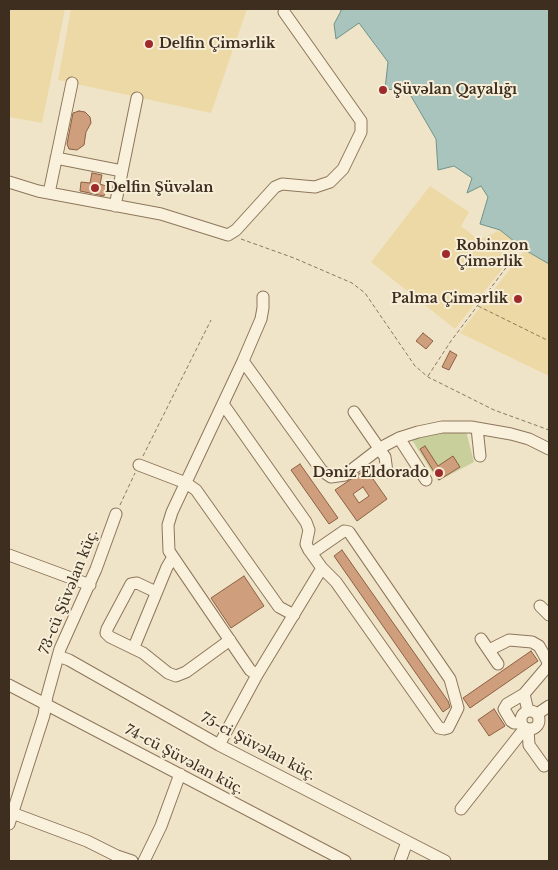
<!DOCTYPE html>
<meta charset="utf-8">
<style>
body{margin:0}
#map{position:relative;width:558px;height:870px;overflow:hidden;background:#f0e4c8;font-family:"Libre Baskerville",serif}
canvas{display:block}
.frame{position:absolute;inset:0;border:10px solid #3d2e20;pointer-events:none}
</style>
<div id="map">
<canvas width="558" height="870"></canvas>
<div class="frame"></div>
</div>
<script>
const ctx = document.querySelector('canvas').getContext('2d');
ctx.lineJoin = 'round';
function fillPath(path, color) { ctx.fillStyle = color; ctx.fill(path, 'evenodd'); }
const toPath = rows => new Path2D(rows.map(r => 'M' + r).join(''));
function strokePath(path, color, width, dash) { ctx.strokeStyle = color; ctx.lineWidth = width; ctx.lineCap = dash ? 'butt' : 'round'; ctx.setLineDash(dash || []); ctx.stroke(path); }
function write(font, color, halo, rows, align = 'center') {
  ctx.font = font + ' "Libre Baskerville",serif'; ctx.lineWidth = 4; ctx.setLineDash([]); ctx.textBaseline = 'middle'; ctx.strokeStyle = halo; ctx.fillStyle = color; for (const [text, x, y, turn = 0] of rows) {
    ctx.save(); ctx.translate(x, y); ctx.rotate((+turn || 0) * Math.PI / 180); ctx.textAlign = isNaN(turn) ? turn : align; if (halo) ctx.strokeText(text, 0, 0); ctx.fillText(text, 0, 0); ctx.restore();
  }
}
fillPath(toPath([
 [451,430,466,431,474,462,438,481,412,440,416,437]
]), '#c9cf9b');
fillPath(toPath([
 [9,9,65,9,42,123,9,117],
 [71,9,247,9,211,113,58,80],
 [430,186,469,212,461,226,479,240,500,230,520,246,455,329,371,262],
 [525,250,549,264,549,376,460,333]
]), '#ecd9a5');
const water = toPath([
 [340,9,549,9,549,264,525,250,500,230,480,224,488,197,481,186,467,193,472,178,454,166,438,170,436,139,408,91,385,89,388,62,359,23,336,39,334,24,341,11,340,9]
]);
fillPath(water, '#a9c4bc');
strokePath(water, '#6f938a', 1);
const building = toPath([
 [79,111,85,112,90,117,91,123,86,132,84,145,77,150,69,149,67,144,73,113,79,111],
 [92,173,102,175,100,184,106,186,104,196,80,191,81,182,90,183,92,173],
 [423,333,433,341,426,349,416,341,423,333],
 [450,351,457,355,449,370,442,367,450,351],
 [425,446,438,466,453,456,460,467,439,480,420,449,425,446],
 [300,464,338,518,329,524,291,470,300,464],
 [366,469,387,499,357,521,335,490,366,469],
 [363,487,369,496,359,503,353,494,363,487],
 [342,550,448,701,450,707,443,712,334,556,342,550],
 [244,576,264,606,231,628,211,598,244,576],
 [531,651,538,661,470,708,463,698,531,651],
 [494,709,505,726,489,736,478,720,494,709]
]);
fillPath(building, '#cf9f7d');
strokePath(building, '#8d5f41', 1);
const minor = toPath([
 [56,158,122,171],
 [9,182,38,191,161,214,228,235,236,230,275,187,282,184,315,187,330,182,343,169,361,132,361,121,284,12],
 [49,193,72,83],
 [115,206,137,98],
 [243,361,322,471,331,477,345,475,380,448,399,438,418,432,442,427,471,427,511,434,529,439,549,449],
 [223,404,306,522,309,530,306,544,309,550,322,568,336,582,439,728,444,729,448,728,458,708,450,679,349,532,344,531,312,553],
 [354,412,385,457,387,472],
 [477,428,480,456],
 [399,438,426,480],
 [139,465,186,483,196,490,279,607,294,615],
 [9,555,90,585],
 [156,592,137,583,131,584,107,629,106,633,110,637,143,653,168,673,176,676,186,672,230,640],
 [540,606,549,615],
 [481,639,498,664],
 [134,647,167,567,173,557],
 [489,650,509,640,532,642,539,646,543,653,548,662,547,667,524,694,528,711],
 [58,656,69,660,219,745,445,861],
 [257,675,250,670,169,551,168,525,172,512,243,361,261,319,263,308,263,297],
 [9,685,345,861],
 '521 720a9 9 0 1 1 18 0a9 9 0 1 1-18 0Z',
 [537,714,549,706],
 [521,723,514,723,511,721,504,709,507,704,524,694],
 [528,729,529,745,544,766],
 [219,745,257,675,322,568],
 [461,809,525,728],
 [12,813,87,841,117,856,132,861],
 [9,824,44,715,47,696,60,649,96,569,116,514],
 [144,861,161,826,180,774],
 [400,861,407,842]
]);
strokePath(minor, '#8d765c', 13);
strokePath(toPath([
 [241,239,294,258,352,283,365,293,415,366,428,377,494,410,549,430],
 [478,306,549,341],
 [428,376,451,341,511,261],
 [143,456,211,320],
 [120,505,135,473]
]), '#8d765c', 1, [4, 2.5]);
strokePath(minor, '#faf1dc', 11);
for (const [x, y, r, color] of [
 [149,44,5,"#9e2a2b"],
 [383,90,5,"#9e2a2b"],
 [95,188,5,"#9e2a2b"],
 [446,254,5,"#9e2a2b"],
 [518,299,5,"#9e2a2b"],
 [439,473,5,"#9e2a2b"]
]) { const dot = new Path2D(); dot.arc(x, y, r, 0, 2 * Math.PI); ctx.fillStyle = color; ctx.fill(dot); strokePath(dot, '#f7eed8', 2); }
write('bold 14px', '#3d2e20', '#f7eed8', [
 ["Delfin Çimərlik",159,44],
 ["Şüvəlan Qayalığı",393,90],
 ["Delfin Şüvəlan",105,188],
 ["Robinzon",456,246],
 ["Çimərlik",456,262],
 ["Palma Çimərlik",508,299,"right"],
 ["Dəniz Eldorado",429,473,"right"]
], 'left');
write('14px', '#3d2e20', '#f7eed8', [
 ["73-cü Şüvəlan küç.",69,592,-68],
 ["75-ci Şüvəlan küç.",258,747,28],
 ["74-cü Şüvəlan küç.",184,760,28]
]);
</script>
